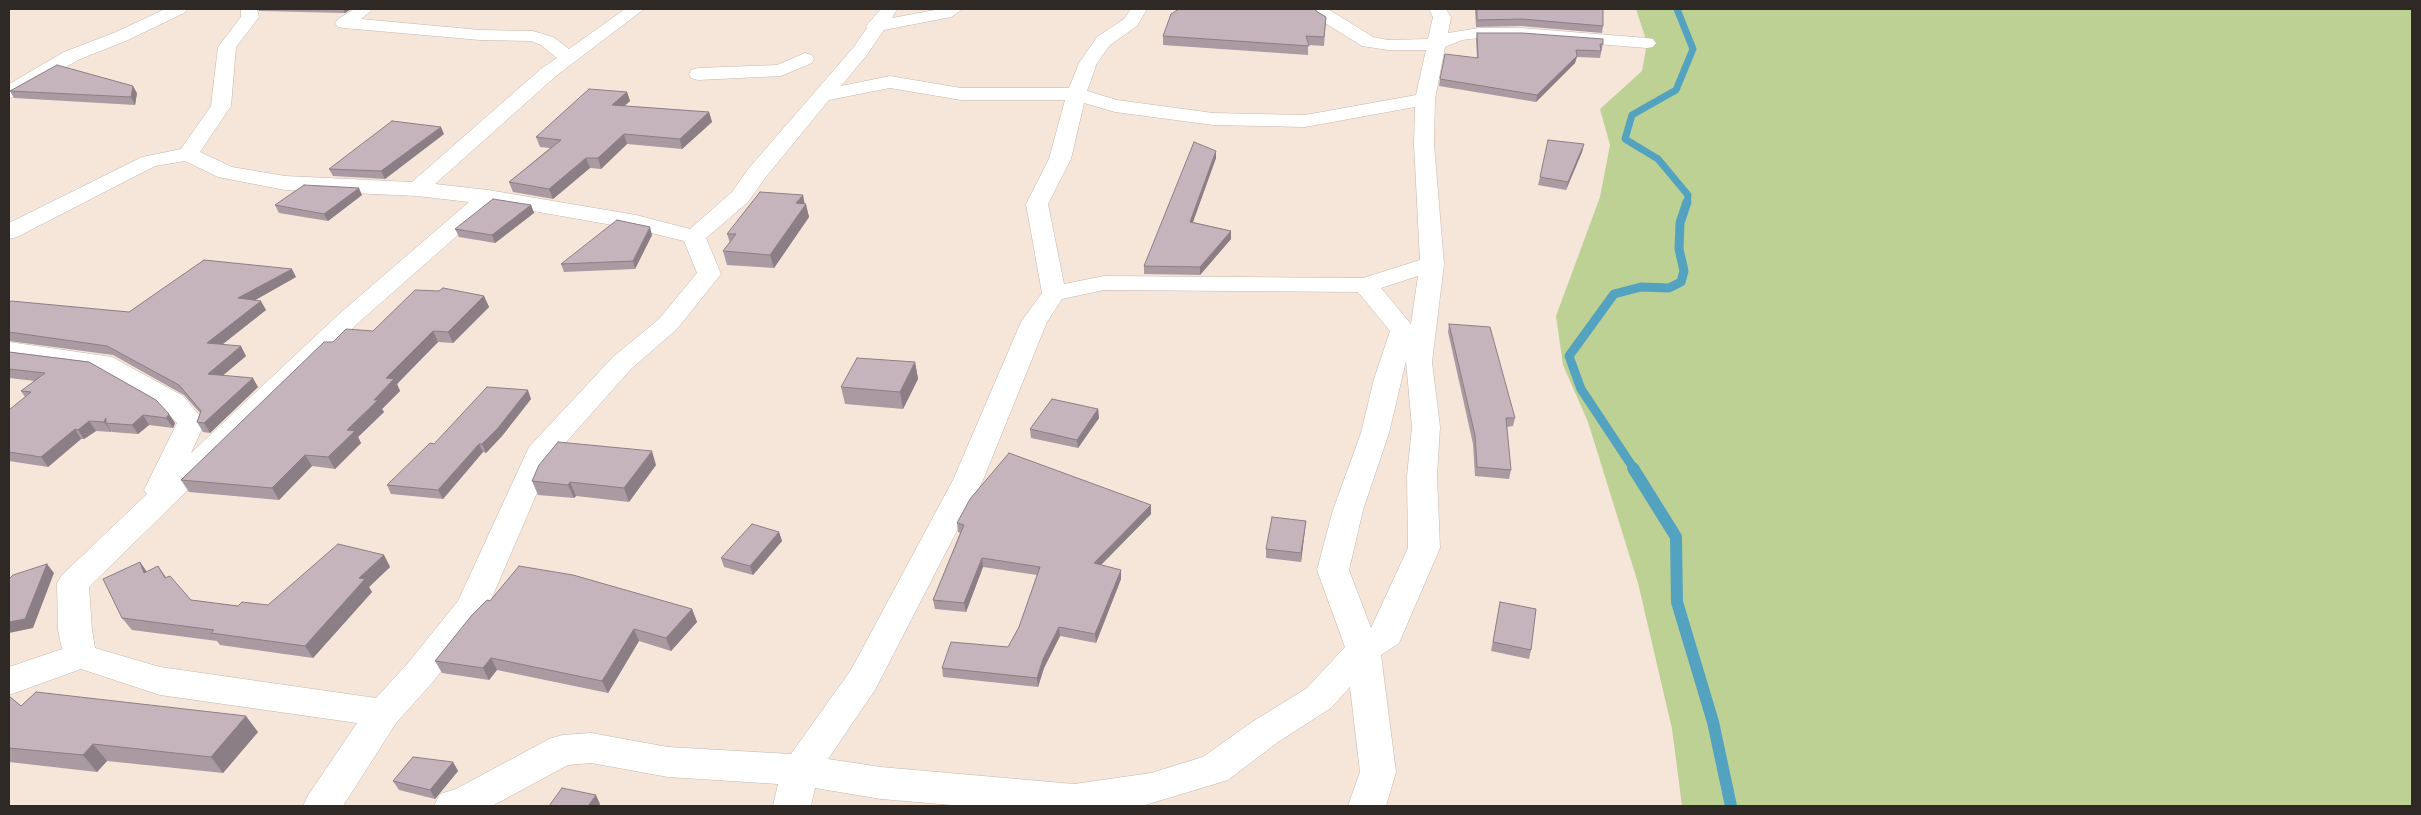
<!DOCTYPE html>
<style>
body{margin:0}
#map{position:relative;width:2421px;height:815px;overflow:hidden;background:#f6e6da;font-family:"Nunito Sans",sans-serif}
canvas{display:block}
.frame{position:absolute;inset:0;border:10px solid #2f2925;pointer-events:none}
</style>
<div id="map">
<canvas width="2421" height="815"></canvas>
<div class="frame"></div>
</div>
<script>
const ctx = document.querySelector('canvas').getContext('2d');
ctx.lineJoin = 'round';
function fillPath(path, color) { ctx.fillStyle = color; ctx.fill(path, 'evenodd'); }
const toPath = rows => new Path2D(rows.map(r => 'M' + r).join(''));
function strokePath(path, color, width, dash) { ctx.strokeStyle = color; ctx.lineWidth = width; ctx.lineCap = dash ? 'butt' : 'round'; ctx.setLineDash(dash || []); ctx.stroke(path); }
fillPath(toPath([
 [1636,9,2412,9,2412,806,1682,806,1672,729,1638,583,1588,422,1563,365,1556,316,1600,197,1610,145,1600,109,1642,71,1647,43]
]), '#bed195');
strokePath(toPath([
 [1677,9,1693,49,1676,90,1632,115,1625,139,1658,159,1688,195,1687,204]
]), '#53a3c0', 7);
strokePath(toPath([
 [1634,469,1581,389,1569,356,1614,294,1641,287,1669,288,1681,282,1684,271,1679,249,1680,223,1687,202]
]), '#53a3c0', 9);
strokePath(toPath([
 [1633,468,1676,537,1677,602,1713,722,1731,806]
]), '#53a3c0', 12);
const minor = toPath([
 [165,9,187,9,184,13,128,40,78,60,16,96,9,98,9,84,64,52,116,32,165,9],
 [241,9,257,9,259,17,236,47,231,106,200,152,232,167,285,176,412,182,542,68,557,58,541,45,531,41,480,40,344,28,338,27,335,23,338,19,354,9,373,9,361,19,480,30,533,31,553,37,569,49,625,9,644,9,556,76,435,184,488,190,636,215,690,229,732,192,749,168,853,48,867,28,866,26,881,9,897,9,892,18,940,9,963,9,951,17,884,30,866,56,841,86,890,76,961,88,1069,88,1079,63,1097,37,1124,19,1131,9,1147,9,1137,26,1110,45,1097,63,1087,91,1117,100,1213,113,1305,115,1416,95,1426,50,1388,50,1362,46,1317,18,1312,9,1328,9,1373,37,1388,40,1428,39,1433,17,1429,9,1446,9,1451,17,1448,33,1479,28,1521,28,1647,38,1653,39,1656,43,1653,47,1647,48,1521,38,1479,38,1462,40,1445,47,1435,99,1434,144,1444,264,1432,362,1440,427,1437,476,1440,548,1399,643,1381,655,1396,772,1386,806,1348,806,1360,772,1350,687,1331,708,1278,742,1228,780,1142,806,964,806,881,799,815,788,811,806,773,806,778,784,668,777,591,763,568,765,492,806,434,806,440,794,456,789,549,739,562,735,591,733,668,747,791,754,851,670,953,480,1021,322,1042,293,1026,204,1049,159,1065,100,961,100,890,88,829,100,765,178,748,202,706,238,721,274,677,329,631,369,552,458,484,616,432,683,396,723,343,806,303,806,309,794,357,723,160,695,81,669,9,695,9,667,62,649,58,630,57,583,62,575,147,494,144,490,177,423,163,408,96,370,9,358,9,342,112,357,183,396,205,422,191,453,339,314,469,202,417,196,285,190,218,177,185,161,155,166,17,237,9,239,9,223,142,157,181,149,211,106,218,47,241,17,241,9],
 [1084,103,1115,112,1213,125,1305,127,1415,107,1414,144,1420,260,1363,278,1104,276,1064,284,1048,204,1071,159,1084,103],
 [493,204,635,229,684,241,697,273,659,319,613,357,529,447,458,601,408,663,376,698,160,667,95,648,92,630,89,587,357,324,493,204],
 [1418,276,1411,324,1381,288,1418,276],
 [1104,290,1358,292,1390,331,1374,379,1361,433,1333,510,1317,570,1345,647,1307,688,1252,722,1203,757,1151,773,1074,784,881,767,828,759,875,690,983,480,1047,322,1062,299,1104,290],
 [1406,361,1412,427,1407,476,1408,548,1371,628,1349,570,1363,510,1389,433,1406,361],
 [805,53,812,55,814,59,812,63,781,76,698,80,691,78,689,74,691,70,698,68,777,65,805,53]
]);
strokePath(minor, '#c4b5a9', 1);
fillPath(minor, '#fff');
fillPath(toPath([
 [189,9,240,9,239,10],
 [258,9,351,9,345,13,259,11],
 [1475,9,1603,9,1603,26,1602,33,1521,26,1476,27],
 [1316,11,1326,17,1324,46,1308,45,1308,55,1163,45,1163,36],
 [1477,33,1603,44,1600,58,1577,57,1575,63,1536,102,1439,86,1440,79,1477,58,1476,40],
 [10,91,137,93,135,105,14,98],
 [627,92,630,101,624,106,709,112,712,122,682,149,627,144,601,169,590,168,553,199,513,192,509,182,550,148,540,147,536,137],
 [444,134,385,179,333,176,329,169],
 [1584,144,1582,152,1566,190,1538,185,1540,177],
 [1216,151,1216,158,1193,222,1231,231,1231,239,1200,275,1144,274,1144,266],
 [362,195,328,221,279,213,275,205],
 [805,204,809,217,774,268,727,265,723,251,730,243,727,234],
 [531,205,534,213,495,243,459,237,455,229],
 [652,235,635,269,564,272,561,264],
 [296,277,255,300,266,310,222,344,246,356,223,375,258,387,210,433,203,432,197,422,200,413,184,395,113,355,9,341,9,303,129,312],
 [484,296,489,307,453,343,438,342,397,384,400,391,382,409,384,412,358,437,361,443,335,469,312,466,279,500,189,492,181,480,333,342,373,331],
 [1449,324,1515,418,1513,426,1507,427,1511,470,1509,479,1475,476,1473,444,1448,332],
 [9,352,89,362,175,423,173,428,149,425,138,434,112,432,111,431,111,432,96,431,84,439,81,439,48,467,9,461,9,410,25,397,21,391,35,381,9,378],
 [915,362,918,379,903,409,845,404,841,387],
 [531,399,502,436,486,453,483,452,443,499,391,494,387,485,434,444],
 [1098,409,1099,418,1078,448,1031,438,1030,429],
 [656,465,629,502,576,496,574,498,538,495,532,481],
 [1151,505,1151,514,1101,565,1121,570,1121,579,1096,643,1060,636,1044,668,1038,687,943,677,942,668,1008,647,1019,627,1037,575,983,567,966,612,935,609,933,600,960,533,958,532,957,523],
 [1306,521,1301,562,1266,558,1266,549],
 [779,532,782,541,753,575,724,567,721,558],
 [384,555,390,567,369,587,372,592,313,658,220,645,217,641,132,630,122,618,140,562,147,572,158,566,166,577,191,600,238,606,268,605],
 [490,601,692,609,697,622,671,651,639,641,608,693,497,670,489,680,442,673,435,661],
 [1500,602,1531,650,1529,659,1491,651],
 [9,696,21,706,258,732,223,773,107,761,97,772,9,762],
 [453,762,458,771,435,799,399,790,393,781]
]), '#aa9ba2');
fillPath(toPath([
 [343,9,351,9,345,13],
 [1577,56,1575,63,1536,102,1537,95],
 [133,86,137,93,135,105,131,97],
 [627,92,630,101,615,115,612,105],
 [709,112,712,122,682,149,680,139],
 [441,127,444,134,385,179,381,171],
 [624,134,627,144,601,169,598,158],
 [1584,144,1582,152,1566,190,1568,182],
 [1216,151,1216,158,1190,230,1190,222],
 [586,158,590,168,553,199,549,189],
 [359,188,362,195,328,221,324,214],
 [803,195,805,205,806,204,809,217,774,268,770,255,796,203],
 [531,205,534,213,495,243,492,235],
 [650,227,652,235,635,269,633,261],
 [1231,231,1231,239,1200,275,1200,267],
 [292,269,296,277,243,307,238,298],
 [484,296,489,307,453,343,448,332],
 [261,301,266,310,213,352,207,343],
 [433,331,438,342,397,384,400,391,382,409,384,412,358,437,361,443,335,469,328,457,347,430,374,400,386,378],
 [241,346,246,356,214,383,208,374],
 [915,362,918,379,903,409,900,392],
 [253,378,258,387,210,433,204,423],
 [528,390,531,399,502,436,486,453,482,444],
 [1098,409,1099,418,1078,448,1077,440],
 [169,414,175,423,173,428,166,418],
 [143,415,149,425,138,434,132,425],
 [106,418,106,423,111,431,111,432,104,422],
 [89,421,96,431,84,439,78,430],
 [75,429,81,439,48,467,41,457],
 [479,444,483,452,443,499,438,490],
 [652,451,656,465,629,502,624,488],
 [305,455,312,466,279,500,272,488],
 [570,482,576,496,574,498,568,485],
 [1151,505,1151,514,1094,572,1094,563],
 [1306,521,1305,529,1301,562,1301,553],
 [779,532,782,541,753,575,750,566],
 [384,555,390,567,369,587,372,592,313,658,305,646,359,578],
 [982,558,983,567,966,612,964,603],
 [140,562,149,575,144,573],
 [47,564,54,573,33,628,9,633,9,622],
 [1121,570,1121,579,1096,643,1095,634],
 [692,609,697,622,671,651,666,638],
 [1059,627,1060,636,1044,668,1038,687,1037,678,1043,659],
 [634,629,639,641,608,693,602,681],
 [491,658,497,670,489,680,483,668],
 [246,716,258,732,223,773,211,757],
 [93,744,107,761,97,772,83,755],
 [453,762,458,771,435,799,430,790],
 [596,795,600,804,599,806,588,806]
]), '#8b7e84');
const building = toPath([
 [1179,9,1315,9,1316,11,1326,17,1324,37,1306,36,1309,46,1163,36,1171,14,1179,9],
 [1477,9,1603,9,1603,26,1522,19,1477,20,1477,9],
 [1477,33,1522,33,1603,39,1603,44,1600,44,1601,51,1576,50,1577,56,1537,95,1440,79,1445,54,1478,58,1477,33],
 [57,65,133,86,131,97,10,91,57,65],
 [589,89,627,92,612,105,709,112,680,139,624,134,598,158,586,158,549,189,509,182,561,140,536,137,589,89],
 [392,121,441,127,381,171,329,169,392,121],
 [1548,140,1584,144,1568,182,1540,177,1548,140],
 [1194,142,1216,151,1190,222,1231,231,1200,267,1144,266,1194,142],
 [304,185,359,188,324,214,275,205,304,185],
 [760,192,803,195,796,203,806,204,770,255,723,251,736,234,727,234,760,192],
 [493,199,531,205,492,235,455,229,493,199],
 [617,220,650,227,633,261,561,264,617,220],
 [204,260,292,269,238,298,261,301,207,343,241,346,208,374,253,378,204,423,197,422,201,411,179,385,107,346,9,332,9,303,11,301,129,312,204,260],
 [443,288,484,296,448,332,433,331,386,378,394,379,374,400,378,400,347,430,355,431,328,457,305,455,272,488,181,480,324,342,333,342,346,329,373,331,415,290,439,291,443,288],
 [1449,324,1490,327,1515,418,1506,418,1511,470,1477,467,1475,435,1449,324],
 [9,352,89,362,156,400,169,414,166,418,143,415,132,425,106,423,106,418,104,422,89,421,78,430,75,429,41,457,9,452,9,410,31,392,21,391,45,373,9,369,9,352],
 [857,358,915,362,900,392,841,387,857,358],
 [487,387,528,390,498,428,482,444,479,444,438,490,387,485,430,443,434,444,487,387],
 [1052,399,1098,409,1077,440,1030,429,1052,399],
 [558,442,652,451,624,488,570,482,568,485,532,481,539,465,558,442],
 [1009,453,1151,505,1094,563,1121,570,1095,634,1059,627,1043,659,1037,678,942,668,951,642,1008,647,1019,627,1040,567,982,558,964,603,933,600,964,525,957,523,970,499,1009,453],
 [1272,517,1306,521,1301,553,1266,549,1272,517],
 [752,524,779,532,750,566,721,558,752,524],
 [338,544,384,555,359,578,365,579,305,646,211,633,214,630,122,618,103,579,140,562,144,573,158,566,165,578,170,576,191,600,238,606,242,602,268,605,338,544],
 [47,564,25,619,9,622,9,579,13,575,47,564],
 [519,566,573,575,692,609,666,638,634,629,602,681,491,658,483,668,435,661,472,615,487,600,490,601,519,566],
 [1500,602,1536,609,1531,650,1493,642,1500,602],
 [36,692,246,716,211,757,93,744,83,755,9,748,9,696,21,706,36,692],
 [413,757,453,762,430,790,393,781,413,757],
 [562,788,596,795,588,806,549,806,562,788]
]);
fillPath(building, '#c6b4bc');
strokePath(building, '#8b7e84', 1);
</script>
